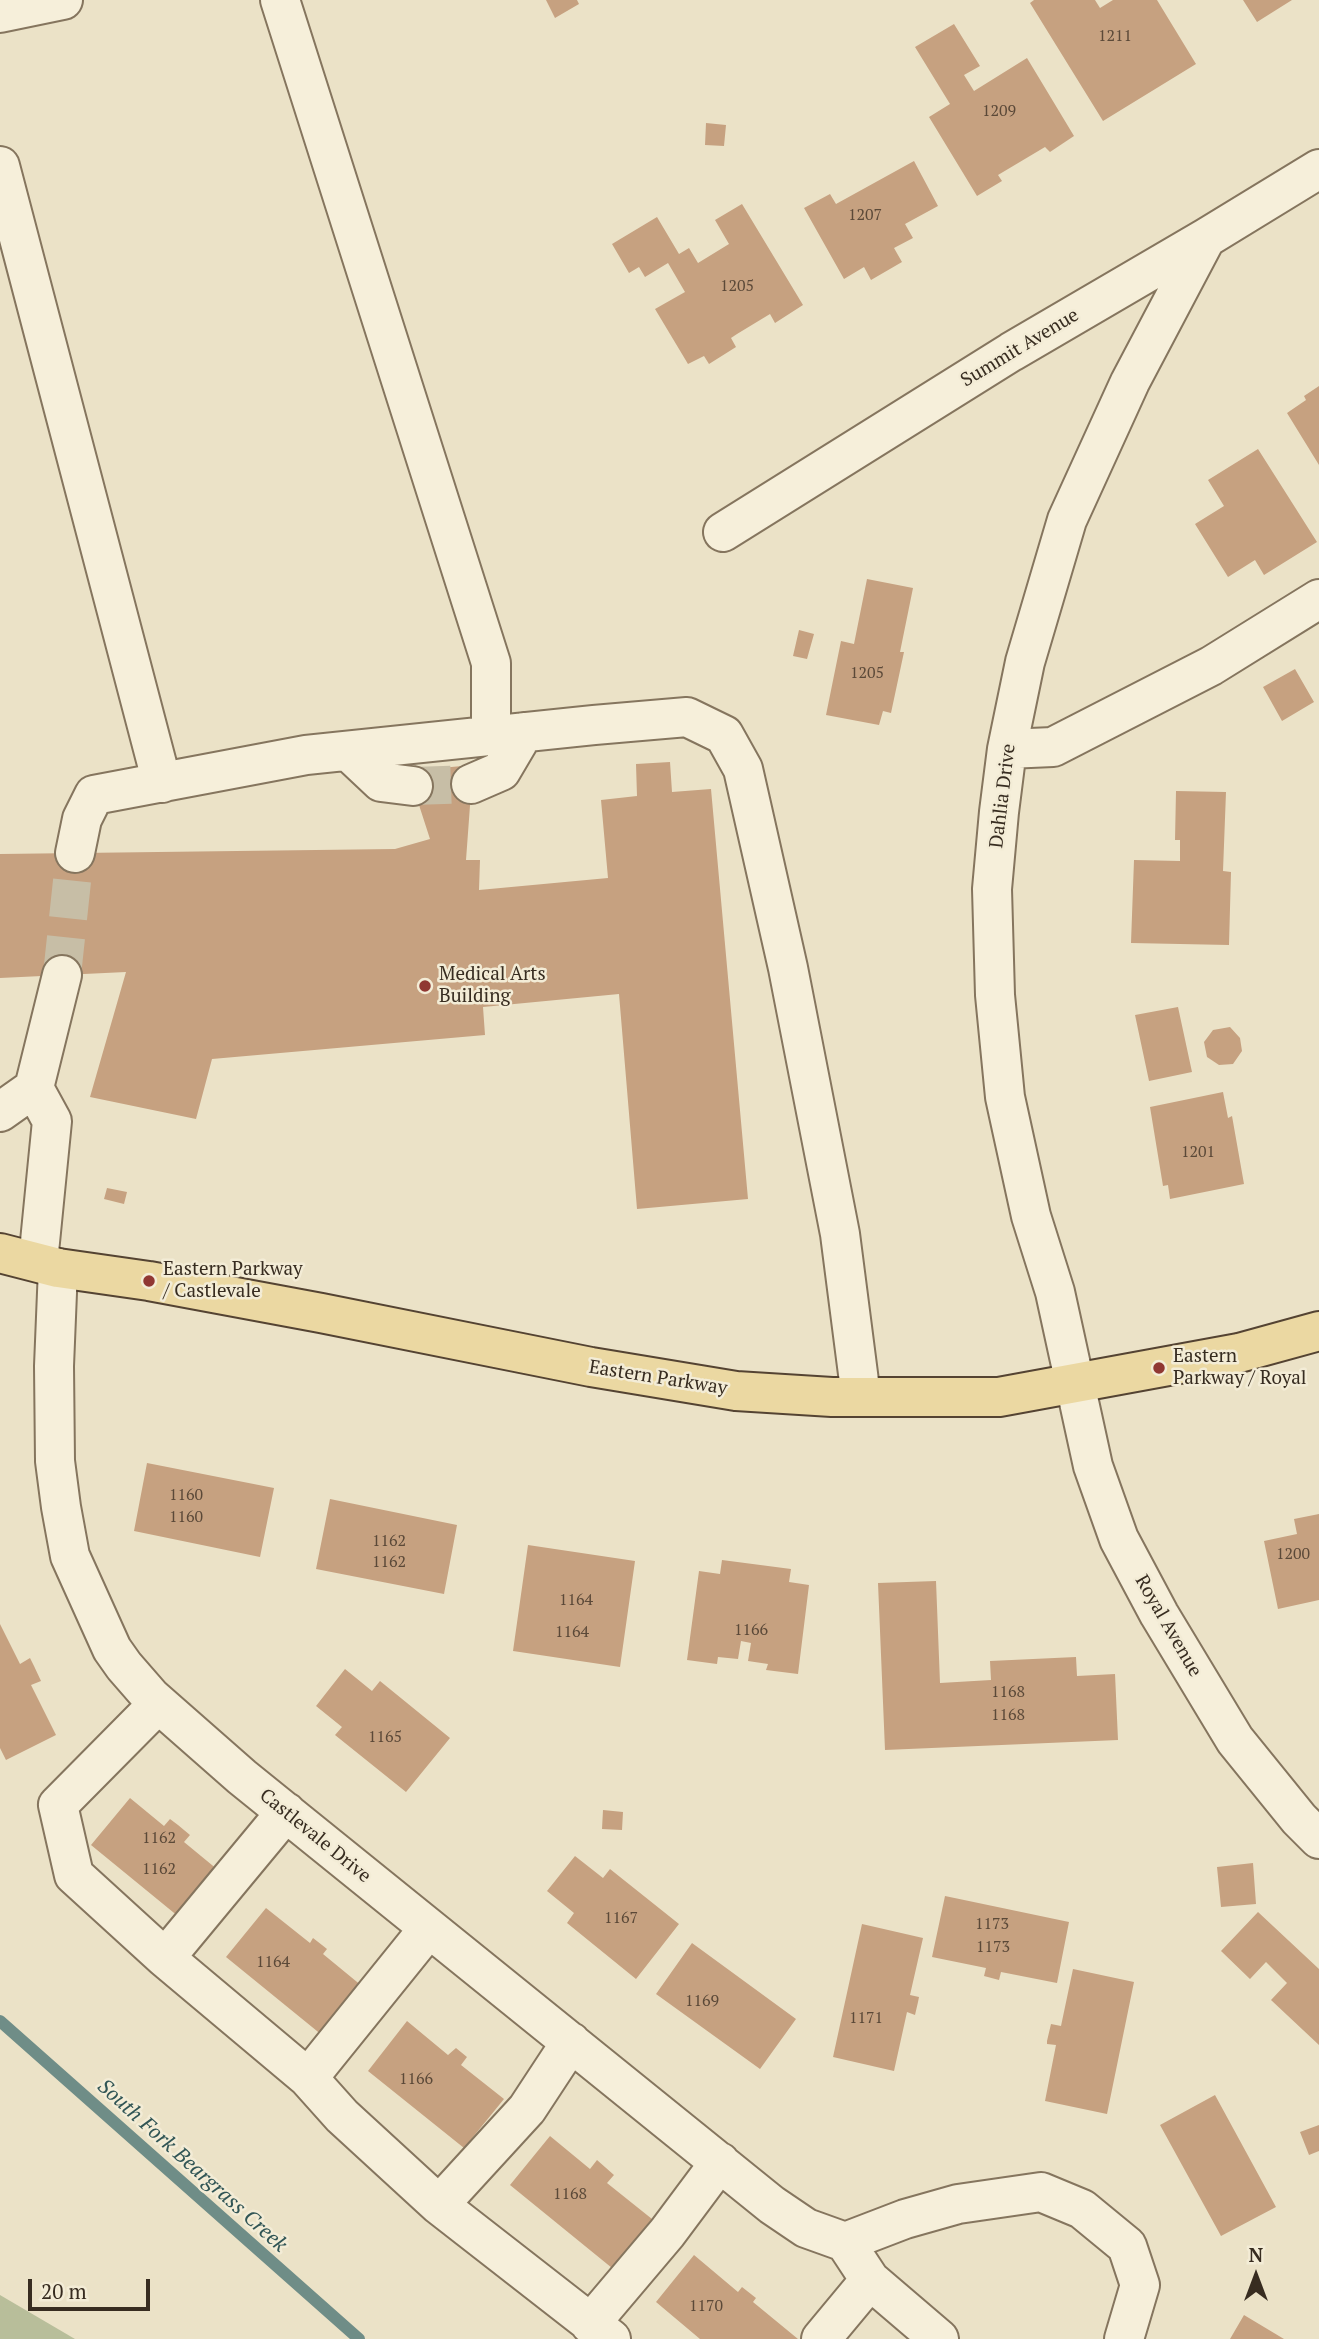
<!DOCTYPE html>
<style>
body{margin:0}
#map{position:relative;width:1319px;height:2339px;overflow:hidden;background:#ebe2c7;font-family:"PT Serif",serif}
canvas{display:block}
.north{position:absolute;left:1221px;top:2241px;width:70px;height:70px;-webkit-text-stroke:5px #f3ecd6;paint-order:stroke;rotate:0deg;font-size:19px;font-weight:700;line-height:28px;text-align:center;color:#372c20}
.north::after{content:'';display:block;margin:auto;width:24px;height:32px;background:#372c20;clip-path:polygon(50% 0,100% 100%,50% 72%,0 100%)}
.scale{position:absolute;left:28px;top:2279px;width:122px;height:32px;box-sizing:border-box;border:4px solid #372c20;border-top:0;padding-left:9px;font-size:21px;line-height:24px;white-space:nowrap;color:#372c20;-webkit-text-stroke:5px #f3ecd6;paint-order:stroke}
</style>
<div id="map">
<canvas width="1319" height="2339"></canvas>
<div class="north">N</div>
<div class="scale">20 m</div>
</div>
<script>
const context = document.querySelector('canvas').getContext('2d');
context.lineJoin = 'round';
function paint(path, color) {
  context.fillStyle = color;
  context.fill(path, 'evenodd');
}
function shape(rows) {
  const path = new Path2D();
  for (const r of rows) {
    path.moveTo(r[0], r[1]);
    for (let i = 2; i < r.length; i += 2) path.lineTo(r[i], r[i + 1]);
  }
  return path;
}
function strokePath(path, color, width, dash) {
  context.strokeStyle = color;
  context.lineWidth = width;
  context.lineCap = dash ? 'butt' : 'round';
  context.setLineDash(dash || []);
  context.stroke(path);
}
function label(font, color, halo, rows, align = 'center') {
  context.font = font + ' "PT Serif",serif';
  context.lineWidth = 5;
  context.setLineDash([]);
  context.textBaseline = 'middle';
  context.strokeStyle = halo;
  context.fillStyle = color;
  for (const [text, x, y, turn = 0] of rows) {
    context.save();
    context.translate(x, y);
    context.rotate((+turn || 0) * Math.PI / 180);
    context.textAlign = isNaN(turn) ? turn : align;
    if (halo) context.strokeText(text, 0, 0);
    context.fillText(text, 0, 0);
    context.restore();
  }
}
const cemetery = shape([
 [0,2295,75,2339,0,2339]
]);
const stream = shape([
 [0,2021,359,2339]
]);
const building = shape([
 [546,0,577,0,579,4,555,18],
 [1034,0,1095,0,1100,8,1113,0,1157,0,1196,64,1103,121,1030,3],
 [1243,0,1292,0,1257,22],
 [954,24,980,66,964,75,974,91,1027,58,1074,136,1050,152,1045,147,998,175,1002,181,977,196,929,117,950,104,915,47],
 [706,123,726,125,724,146,705,145],
 [914,161,938,206,905,224,913,238,894,248,902,262,871,280,864,267,844,279,804,208,830,194,836,204],
 [742,204,803,305,775,323,770,314,737,334,731,338,736,347,709,364,704,356,688,364,655,309,685,292,668,263,645,277,639,267,629,273,612,244,657,217,679,254,689,248,698,263,729,244,715,220],
 [1319,386,1319,465,1287,413,1306,400,1304,396],
 [1258,449,1317,542,1264,575,1255,560,1228,577,1195,524,1224,506,1208,480],
 [867,579,913,588,900,652,904,652,891,713,883,711,879,725,826,715,841,641,854,644],
 [799,630,814,634,807,659,793,656],
 [1295,669,1314,702,1282,721,1263,687],
 [670,762,672,792,711,789,748,1199,637,1209,619,994,483,1007,485,1035,212,1059,196,1119,90,1097,126,972,0,978,0,854,395,849,430,839,408,771,473,765,466,860,480,860,479,890,608,878,601,800,637,796,636,764],
 [1176,791,1226,792,1223,871,1231,872,1229,945,1131,943,1134,860,1180,861,1180,840,1175,840],
 [1178,1007,1192,1072,1149,1081,1135,1015],
 [1230,1027,1240,1038,1242,1051,1233,1064,1219,1065,1207,1057,1204,1042,1213,1030],
 [1223,1092,1228,1118,1232,1116,1244,1184,1170,1199,1168,1185,1163,1186,1150,1107],
 [107,1188,127,1192,124,1204,104,1199],
 [147,1463,274,1488,260,1557,134,1531],
 [330,1499,457,1525,444,1594,316,1569],
 [1319,1514,1319,1600,1278,1609,1264,1541,1297,1534,1294,1519],
 [528,1545,635,1561,620,1667,513,1651],
 [722,1560,791,1569,789,1582,809,1585,798,1674,766,1670,768,1664,748,1661,751,1643,741,1641,738,1659,718,1657,717,1664,687,1660,699,1571,720,1574],
 [936,1581,940,1683,991,1680,990,1661,1076,1657,1077,1676,1115,1674,1118,1740,885,1750,878,1583],
 [0,1624,20,1664,30,1658,34,1666,41,1681,31,1685,56,1735,6,1760,0,1748],
 [345,1669,372,1691,380,1681,450,1738,406,1792,335,1735,342,1727,316,1706],
 [130,1798,164,1826,170,1819,178,1825,190,1835,184,1842,218,1870,179,1917,91,1845],
 [603,1810,623,1812,622,1830,602,1829],
 [575,1856,603,1878,610,1869,679,1924,636,1979,567,1923,574,1913,547,1891],
 [1253,1863,1256,1904,1221,1907,1217,1867],
 [945,1896,1069,1922,1057,1983,1001,1972,999,1980,984,1976,986,1968,932,1957],
 [266,1908,310,1943,313,1938,322,1945,327,1949,323,1954,368,1991,328,2040,226,1957],
 [1258,1912,1319,1969,1319,2045,1271,2000,1287,1983,1266,1962,1250,1979,1221,1951],
 [862,1924,923,1938,910,1995,919,1997,918,2002,915,2015,907,2012,894,2071,833,2057],
 [692,1943,796,2019,760,2069,656,1994],
 [1073,1969,1134,1982,1107,2114,1045,2101,1056,2045,1047,2044,1047,2041,1051,2024,1061,2026],
 [407,2021,448,2055,456,2048,467,2057,461,2065,504,2099,464,2148,368,2071],
 [1215,2095,1276,2207,1221,2236,1160,2125],
 [1319,2125,1319,2151,1309,2155,1300,2132],
 [550,2136,590,2169,597,2160,614,2175,607,2183,652,2219,612,2268,510,2185],
 [694,2255,738,2292,742,2287,756,2298,753,2302,798,2339,700,2339,656,2302],
 [1244,2315,1284,2339,1230,2339]
]);
const minorTunnel = shape([
 [413,786,471,784],
 [62,975,75,853]
]);
const minor = shape([
 [280,0,491,663,491,736],
 [0,13,63,0],
 [0,166,162,783],
 [1206,238,1130,382,1067,520,1025,662,1007,749,999,812,992,889,995,995,1005,1097,1031,1216,1055,1292,1093,1466,1119,1539,1159,1614,1235,1740,1299,1819,1319,1839],
 [723,532,1011,352,1206,238,1319,169],
 [1007,749,1053,747,1211,666,1319,599],
 [348,751,381,782,413,786],
 [471,784,501,771,524,732],
 [75,853,82,819,94,795,306,755,594,725,687,717,724,735,743,769,788,968,840,1234,861,1397],
 [0,1112,34,1088],
 [38,1262,52,1121,34,1088,62,975],
 [58,1268,54,1366,55,1461,61,1507,70,1556,112,1649,124,1666,151,1697,242,1777,772,2205,806,2228,845,2242,870,2280,939,2339],
 [158,1704,58,1805,74,1875,165,1958,286,1812],
 [165,1958,308,2078,429,1928],
 [308,2078,342,2116,439,2205,611,2339],
 [439,2205,527,2109,571,2042],
 [845,2242,905,2219,958,2204,1041,2192,1082,2209,1127,2246,1140,2285,1124,2339],
 [590,2324,667,2233,720,2162],
 [821,2339,870,2280]
]);
const major = shape([
 [0,1253,58,1268,149,1281,321,1313,591,1367,736,1391,832,1397,999,1397,1239,1353,1319,1331]
]);
const markers = [
 [425,986,7,"#903732"],
 [149,1281,7,"#903732"],
 [1159,1368,7,"#903732"]
];
const numberNames = [
 ["1211",1115,36],
 ["1209",999,111],
 ["1207",865,215],
 ["1205",737,286],
 ["1205",867,673],
 ["1201",1198,1152],
 ["1160",186,1495],
 ["1160",186,1517],
 ["1162",389,1541],
 ["1200",1293,1554],
 ["1162",389,1562],
 ["1164",576,1600],
 ["1166",751,1630],
 ["1164",572,1632],
 ["1168",1008,1692],
 ["1168",1008,1715],
 ["1165",385,1737],
 ["1162",159,1838],
 ["1162",159,1869],
 ["1167",621,1918],
 ["1173",992,1924],
 ["1173",993,1947],
 ["1164",273,1962],
 ["1169",702,2001],
 ["1171",866,2018],
 ["1166",416,2079],
 ["1168",570,2194],
 ["1170",706,2306]
];
const streetNames = [
 ["Summit Avenue",1020,348,-31],
 ["Dahlia Drive",1003,796,-83],
 ["Eastern Parkway",658,1378,9],
 ["Royal Avenue",1168,1626,60],
 ["Castlevale Drive",315,1836,39]
];
const poiNames = [
 ["Medical Arts",439,975],
 ["Building",439,997],
 ["Eastern Parkway",163,1270],
 ["/ Castlevale",163,1292],
 ["Eastern",1173,1357],
 ["Parkway / Royal",1173,1379]
];
const waterNames = [
 ["South Fork Beargrass Creek",192,2166,42]
];
paint(cemetery, '#b8be9a');
strokePath(stream, '#6f8d87', 12);
paint(building, '#c6a180');
strokePath(minorTunnel, '#c7bea6', 38, [38, 19]);
strokePath(minor, '#85755e', 42);
strokePath(major, '#544332', 42);
strokePath(minor, '#f6efda', 38);
strokePath(major, '#ebd8a2', 38);
for (const [x, y, r, color] of markers) {
  const dot = new Path2D();
  dot.arc(x, y, r, 0, 2 * Math.PI);
  context.fillStyle = color;
  context.fill(dot);
  strokePath(dot, '#f3ecd6', 2.5);
}
label('16px', '#5b4938', null, numberNames);
label('19px', '#372c20', '#f3ecd6', streetNames);
label('19px', '#372c20', '#f3ecd6', poiNames, 'left');
label('italic 21px', '#315555', '#f3ecd6', waterNames);
</script>
